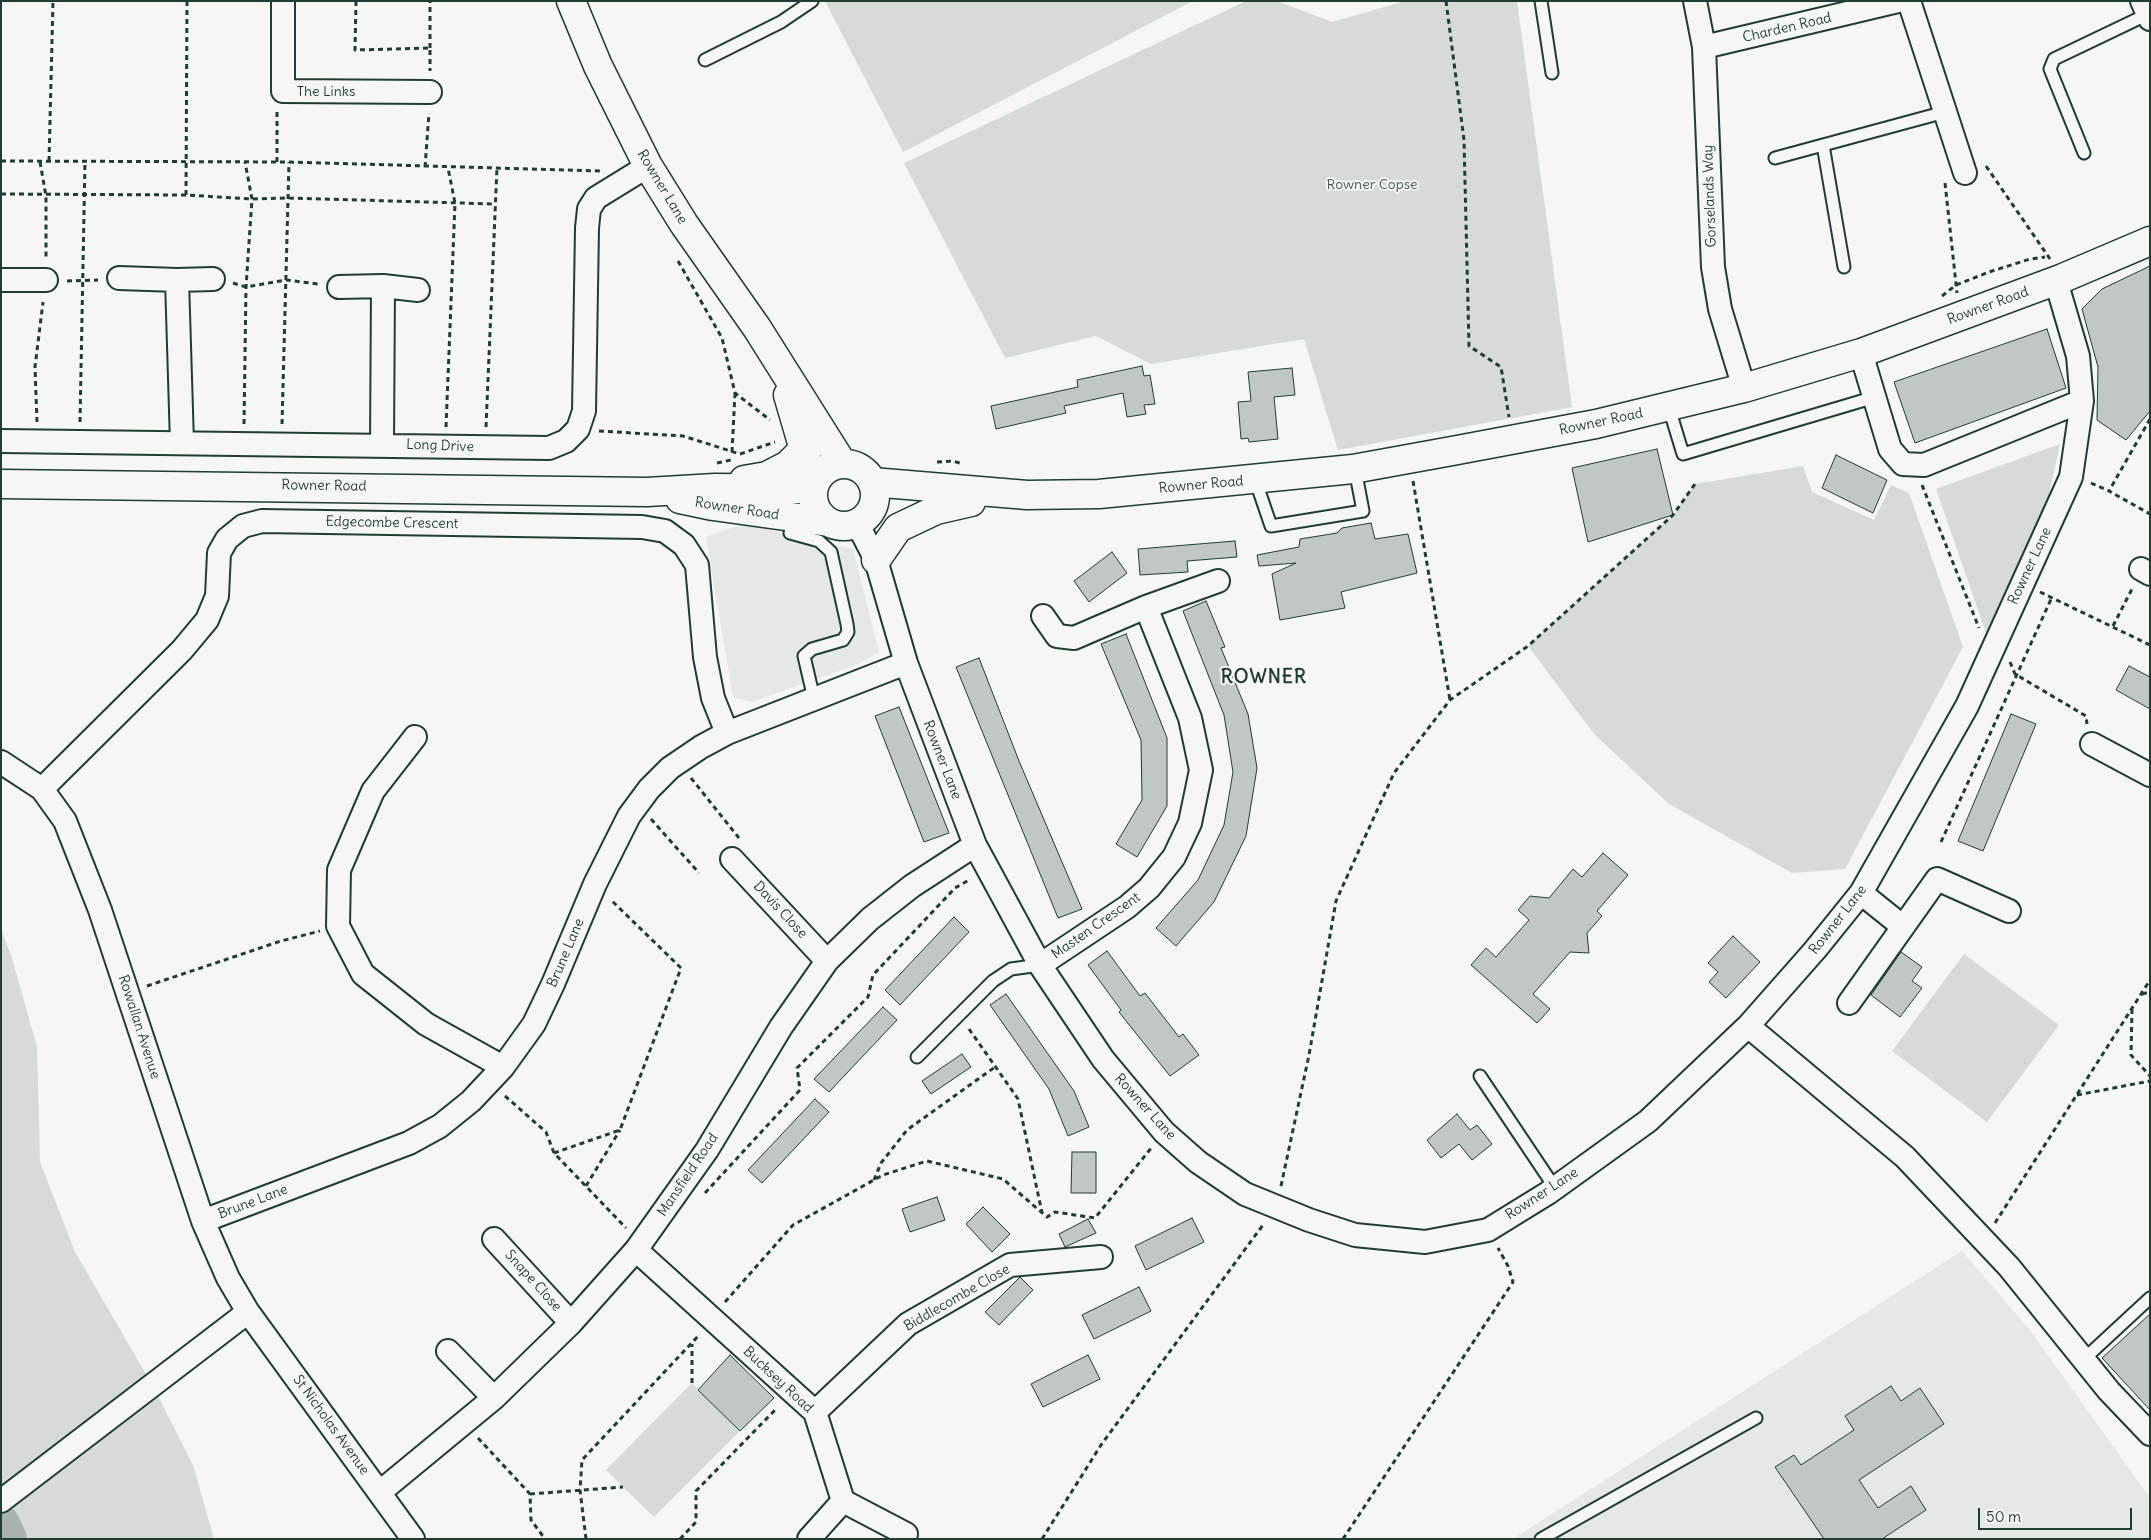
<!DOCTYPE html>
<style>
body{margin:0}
#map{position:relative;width:2151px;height:1540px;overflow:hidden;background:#f6f6f2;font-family:Delius,sans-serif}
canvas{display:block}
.frame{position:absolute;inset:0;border:2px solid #1f3d34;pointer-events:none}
.scale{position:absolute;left:1978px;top:1508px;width:154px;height:22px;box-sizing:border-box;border:2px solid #1f3d34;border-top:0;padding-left:6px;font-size:15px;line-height:18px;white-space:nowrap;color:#1f3d34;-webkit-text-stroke:4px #f6f6f2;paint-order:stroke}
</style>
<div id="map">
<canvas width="2151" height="1540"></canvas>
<div class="frame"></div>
<div class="scale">50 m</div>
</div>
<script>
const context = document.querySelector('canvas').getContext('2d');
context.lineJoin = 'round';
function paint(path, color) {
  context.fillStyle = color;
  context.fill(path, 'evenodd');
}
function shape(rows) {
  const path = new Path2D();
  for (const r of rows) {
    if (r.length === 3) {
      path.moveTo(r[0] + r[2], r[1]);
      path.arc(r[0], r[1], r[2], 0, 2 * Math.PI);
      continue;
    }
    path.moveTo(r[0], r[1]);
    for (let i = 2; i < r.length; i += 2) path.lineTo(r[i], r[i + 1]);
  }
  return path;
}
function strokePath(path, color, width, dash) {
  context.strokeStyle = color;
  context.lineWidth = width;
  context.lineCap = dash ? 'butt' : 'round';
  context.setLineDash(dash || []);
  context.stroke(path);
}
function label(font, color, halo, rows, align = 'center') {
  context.font = font + ' Delius,sans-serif';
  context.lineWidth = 4;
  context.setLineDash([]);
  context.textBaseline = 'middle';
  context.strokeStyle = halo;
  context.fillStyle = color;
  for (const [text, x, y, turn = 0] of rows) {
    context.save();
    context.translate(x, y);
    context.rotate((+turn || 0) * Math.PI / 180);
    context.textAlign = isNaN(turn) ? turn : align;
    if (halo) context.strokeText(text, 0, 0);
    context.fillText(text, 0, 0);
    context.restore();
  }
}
const built = shape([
 [743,524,853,549,879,652,856,665,752,702,733,697,706,537],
 [1962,1251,2029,1329,2150,1498,2150,1539,1513,1539]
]);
const green = shape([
 [825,1,1193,1,903,152],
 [1246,1,1277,1,1332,22,1405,1,1517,1,1572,407,1338,450,1304,339,1151,364,1096,336,1005,358,904,163],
 [2060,444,2047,504,1987,636,1936,489],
 [1803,466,1812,492,1874,520,1891,485,1909,493,1963,647,1845,869,1792,873,1669,804,1594,734,1528,646,1673,515,1695,484],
 [1,929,12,958,37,1047,40,1162,75,1252,154,1388,193,1465,214,1539,1,1539],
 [1964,954,2059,1025,1987,1122,1892,1051],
 [692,1383,740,1431,654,1517,606,1470]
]);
const river = shape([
 [1,1524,8,1539]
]);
const building = shape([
 [2150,266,2150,411,2126,440,2097,420,2098,367,2082,309,2102,289,2150,266],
 [2047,329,2066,388,1915,443,1894,382,2047,329],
 [1142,366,1144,376,1150,375,1155,404,1144,405,1146,414,1127,417,1123,393,1064,406,1066,413,996,429,991,406,1078,387,1077,380,1142,366],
 [1292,368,1295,395,1274,397,1278,439,1249,442,1248,438,1241,439,1238,402,1251,401,1248,372,1292,368],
 [1657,449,1673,515,1588,542,1572,468,1657,449],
 [1836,455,1887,480,1873,513,1822,488,1836,455],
 [1371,523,1375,539,1408,534,1417,573,1341,592,1345,608,1280,620,1272,574,1296,563,1259,566,1257,555,1299,547,1300,539,1337,533,1342,528,1371,523],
 [1235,541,1237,557,1187,561,1188,572,1140,575,1138,549,1235,541],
 [1112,552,1127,573,1089,602,1074,581,1112,552],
 [1206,601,1225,647,1221,648,1248,714,1257,768,1246,836,1214,902,1176,946,1156,928,1198,880,1224,825,1233,772,1224,715,1183,611,1206,601],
 [1126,634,1167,738,1167,806,1137,857,1116,844,1142,800,1141,740,1101,644,1126,634],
 [979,658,1019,761,1082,909,1058,918,956,667,979,658],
 [2129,666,2150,677,2150,709,2116,690,2129,666],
 [899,707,949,833,924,842,875,716,899,707],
 [2011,714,2036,724,1983,851,1958,841,2011,714],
 [1603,853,1628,875,1597,911,1602,916,1587,933,1589,953,1570,952,1533,994,1550,1009,1537,1023,1471,965,1486,948,1496,957,1529,920,1518,910,1530,896,1549,898,1573,869,1582,877,1603,853],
 [954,917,969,932,900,1005,885,990,954,917],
 [1733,936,1760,962,1726,998,1709,982,1718,972,1708,963,1733,936],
 [1107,951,1140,996,1145,993,1179,1037,1183,1034,1199,1055,1170,1076,1119,1012,1121,1010,1088,965,1107,951],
 [1901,952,1922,967,1912,981,1922,988,1900,1017,1871,995,1901,952],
 [1006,994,1074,1091,1089,1127,1068,1136,1049,1089,990,1005,1006,994],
 [883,1007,897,1020,829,1092,814,1079,883,1007],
 [962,1054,971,1067,931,1094,922,1081,962,1054],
 [815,1099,829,1112,762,1183,748,1170,815,1099],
 [1457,1114,1470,1130,1477,1125,1492,1144,1472,1160,1459,1144,1441,1158,1427,1140,1457,1114],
 [1072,1152,1096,1152,1096,1193,1071,1193,1072,1152],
 [937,1197,945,1220,910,1232,902,1209,937,1197],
 [983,1207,1010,1234,992,1252,966,1224,983,1207],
 [1192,1218,1204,1242,1146,1270,1135,1246,1192,1218],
 [1088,1219,1096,1233,1065,1247,1059,1234,1088,1219],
 [1020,1277,1033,1290,999,1325,985,1312,1020,1277],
 [1139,1287,1151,1311,1094,1339,1082,1315,1139,1287],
 [2150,1314,2150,1410,2102,1358,2150,1314],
 [730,1355,774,1398,740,1431,698,1390,730,1355],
 [1088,1355,1100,1379,1043,1407,1031,1384,1088,1355],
 [1891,1386,1901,1401,1920,1388,1944,1424,1859,1480,1878,1508,1911,1486,1926,1510,1882,1539,1824,1539,1775,1467,1794,1455,1801,1465,1854,1430,1845,1416,1891,1386]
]);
const path = shape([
 [356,1,355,50,430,48,430,71],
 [1446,1,1464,140,1469,346,1501,367,1509,417],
 [430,48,430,1],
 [1,161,289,162,600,171],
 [49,161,53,1],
 [40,162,46,196,46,260],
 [277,162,277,111],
 [1986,166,2050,259],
 [425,167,429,113],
 [1945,183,1957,293],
 [1,194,186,195,252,199,288,198,495,204],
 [186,195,187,1],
 [678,261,722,338,735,393,770,420],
 [67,281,98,280],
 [233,283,246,287,286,280,318,284],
 [1942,296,1956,285,1989,272,2030,259,2045,257],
 [2150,419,2109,491,2150,514],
 [37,422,35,367,43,302],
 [80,422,85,161],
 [244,424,246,287,252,199,245,162],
 [282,424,289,162],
 [446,427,455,203,448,168],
 [486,427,497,167],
 [599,431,683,436,740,454,775,442],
 [732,452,735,393],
 [937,462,953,461,963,464],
 [717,463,731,460],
 [1413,481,1450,700],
 [2091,483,2109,491],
 [1922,485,1979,628],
 [2040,592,2150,645],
 [2113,626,2133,587],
 [2010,662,2015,674,2086,716,2087,724],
 [691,778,739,838],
 [651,819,699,873],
 [1941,842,2052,597],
 [147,986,281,941,320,931],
 [2142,994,2150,992],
 [2132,1009,2131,1055,2150,1076],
 [969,1029,1018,1099,1042,1213],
 [2077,1095,2150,1081],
 [505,1096,546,1132,554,1153,626,1228],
 [554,1153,620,1130,681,968,610,899],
 [874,1180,881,1163,907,1130,995,1067],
 [586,1186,620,1130],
 [1281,1186,1309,1055,1336,901,1394,773,1450,700,1528,646,1673,515,1695,484],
 [705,1193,800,1090,797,1068,868,997,873,975,955,888,969,880],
 [1995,1223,2150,980],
 [725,1302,793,1225,883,1175,927,1161,1003,1179,1047,1217,1055,1212,1095,1218,1152,1147],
 [692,1383,692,1344],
 [478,1438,530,1494,531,1520,545,1539],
 [530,1494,623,1487],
 [586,1539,580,1490,582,1460,700,1334],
 [680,1539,696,1522,696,1491,776,1409],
 [1042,1539,1101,1445,1263,1225],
 [1343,1539,1513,1282,1508,1266,1498,1248]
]);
const lane = shape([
 [1541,1,1552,73],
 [705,60,781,22,812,1],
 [1823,145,1844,267],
 [2084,153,2050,69,2054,59,2148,14],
 [1775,158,1945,112],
 [1669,408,1683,454,1875,397],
 [1255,479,1271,526,1363,511,1355,469],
 [790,533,819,541,831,552,847,624,848,632,843,640,812,649,804,656,814,699],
 [917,1057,993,981,1011,969,1040,965],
 [1480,1076,1555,1188],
 [2083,1360,2150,1298],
 [1541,1539,1756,1418]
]);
const street = shape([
 [283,1,283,91,430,92],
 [1695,1,1704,47,1713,267,1720,309,1744,388],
 [1909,1,1965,173],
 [2142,1,2150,19],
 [1704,47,1898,1],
 [119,278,177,280,213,279],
 [1,280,46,280],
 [177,280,182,443],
 [339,287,383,286,418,290],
 [1861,353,1890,449,1903,464,1924,465,2082,401],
 [1,441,549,448,566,441,578,429,584,411,587,228,589,209,596,198,648,166],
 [382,444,383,286],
 [857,523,876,560,906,663,975,845,1040,965,1103,1059,1164,1132,1198,1162,1245,1194,1309,1220,1355,1235,1425,1242,1488,1230,1548,1193,1648,1121,1748,1026,1815,950,1861,893,1967,706,2071,477,2082,401,2078,356,2056,281],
 [2141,569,2150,574],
 [1043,616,1057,636,1074,638,1146,607,1218,581],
 [415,737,373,791,339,870,338,926,363,974,426,1024,503,1067],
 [2092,744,2150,775],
 [1,762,42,789,65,821,100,910,203,1221,228,1278,248,1312,413,1539],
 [42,789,182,650,207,620,217,596,219,553,227,539,243,526,262,521,642,527,665,531,684,545,697,565,705,657,713,698,727,733],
 [732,859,827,961],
 [1861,893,1902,926],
 [1040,965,1127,907,1149,888,1174,857,1190,823,1201,770,1190,718,1146,607],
 [1849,1003,1937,879,2009,911],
 [1748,1026,1905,1157,2009,1267,2109,1391,2150,1434],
 [203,1221,409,1143,440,1126,471,1101,503,1067,534,1024,553,984,595,884,629,816,649,789,670,768,701,747,727,733,906,663],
 [494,1239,571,1323],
 [636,1250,815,1412,843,1501,809,1539],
 [448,1351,494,1398],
 [815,1412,908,1324,1010,1265,1101,1257],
 [380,1492,494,1398,571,1323,636,1250,707,1150,781,1027,827,961,870,919,912,886,975,845],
 [1,1501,248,1312],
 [843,1501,906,1534]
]);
const secondary = shape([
 [571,1,598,66,648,166,684,224,757,328,842,463],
 [788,395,814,484],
 [844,495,31],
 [744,480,767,476,788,465,803,450],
 [872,482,1027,495,1099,494,1353,469,1452,451,1596,424,1744,388,1861,353,2063,278,2150,241],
 [1,484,647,492,715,488,813,489],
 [680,499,713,506,828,522],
 [876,560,898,528,936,510,971,502]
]);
const streetNames = [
 ["Charden Road",1787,28,-13],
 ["The Links",326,92],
 ["Rowner Lane",662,187,59],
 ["Gorselands Way",1710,196,-92],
 ["Rowner Road",1988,306,-20],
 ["Rowner Road",1601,422,-12],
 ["Long Drive",440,446,2],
 ["Rowner Road",1201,485,-5],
 ["Rowner Road",324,486,1],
 ["Rowner Road",737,509,9],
 ["Edgecombe Crescent",392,523,1],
 ["Rowner Lane",2030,566,-65],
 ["Rowner Lane",942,760,69],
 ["Davis Close",780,910,47],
 ["Rowner Lane",1838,920,-52],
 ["Masten Crescent",1096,926,-35],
 ["Brune Lane",566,953,-67],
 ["Rowallan Avenue",139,1027,72],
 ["Rowner Lane",1145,1107,48],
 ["Mansfield Road",688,1175,-56],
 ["Rowner Lane",1542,1194,-33],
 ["Brune Lane",253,1202,-21],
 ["Snape Close",533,1281,48],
 ["Biddlecombe Close",957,1298,-30],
 ["Bucksey Road",778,1380,43],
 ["St Nicholas Avenue",331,1425,54]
];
const parkNames = [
 ["Rowner Copse",1372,185]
];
const districtNames = [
 ["ROWNER",1264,678]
];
paint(built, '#e6e8e4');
paint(green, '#d6dbd6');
strokePath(river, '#aab3ae', 38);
paint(building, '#c1c8c3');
strokePath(building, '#1f3d34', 1);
strokePath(lane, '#1f3d34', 15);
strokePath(street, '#1f3d34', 26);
strokePath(secondary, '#1f3d34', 31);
strokePath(path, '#1f3d34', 3, [5, 4]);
strokePath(lane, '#f6f6f2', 11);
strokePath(street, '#f6f6f2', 22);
strokePath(secondary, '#f6f6f2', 28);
label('14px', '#1f3d34', '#f6f6f2', streetNames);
label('14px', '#445d54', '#f6f6f2', parkNames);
context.letterSpacing = '1px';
label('bold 19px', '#1f3d34', '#f6f6f2', districtNames);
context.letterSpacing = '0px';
</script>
